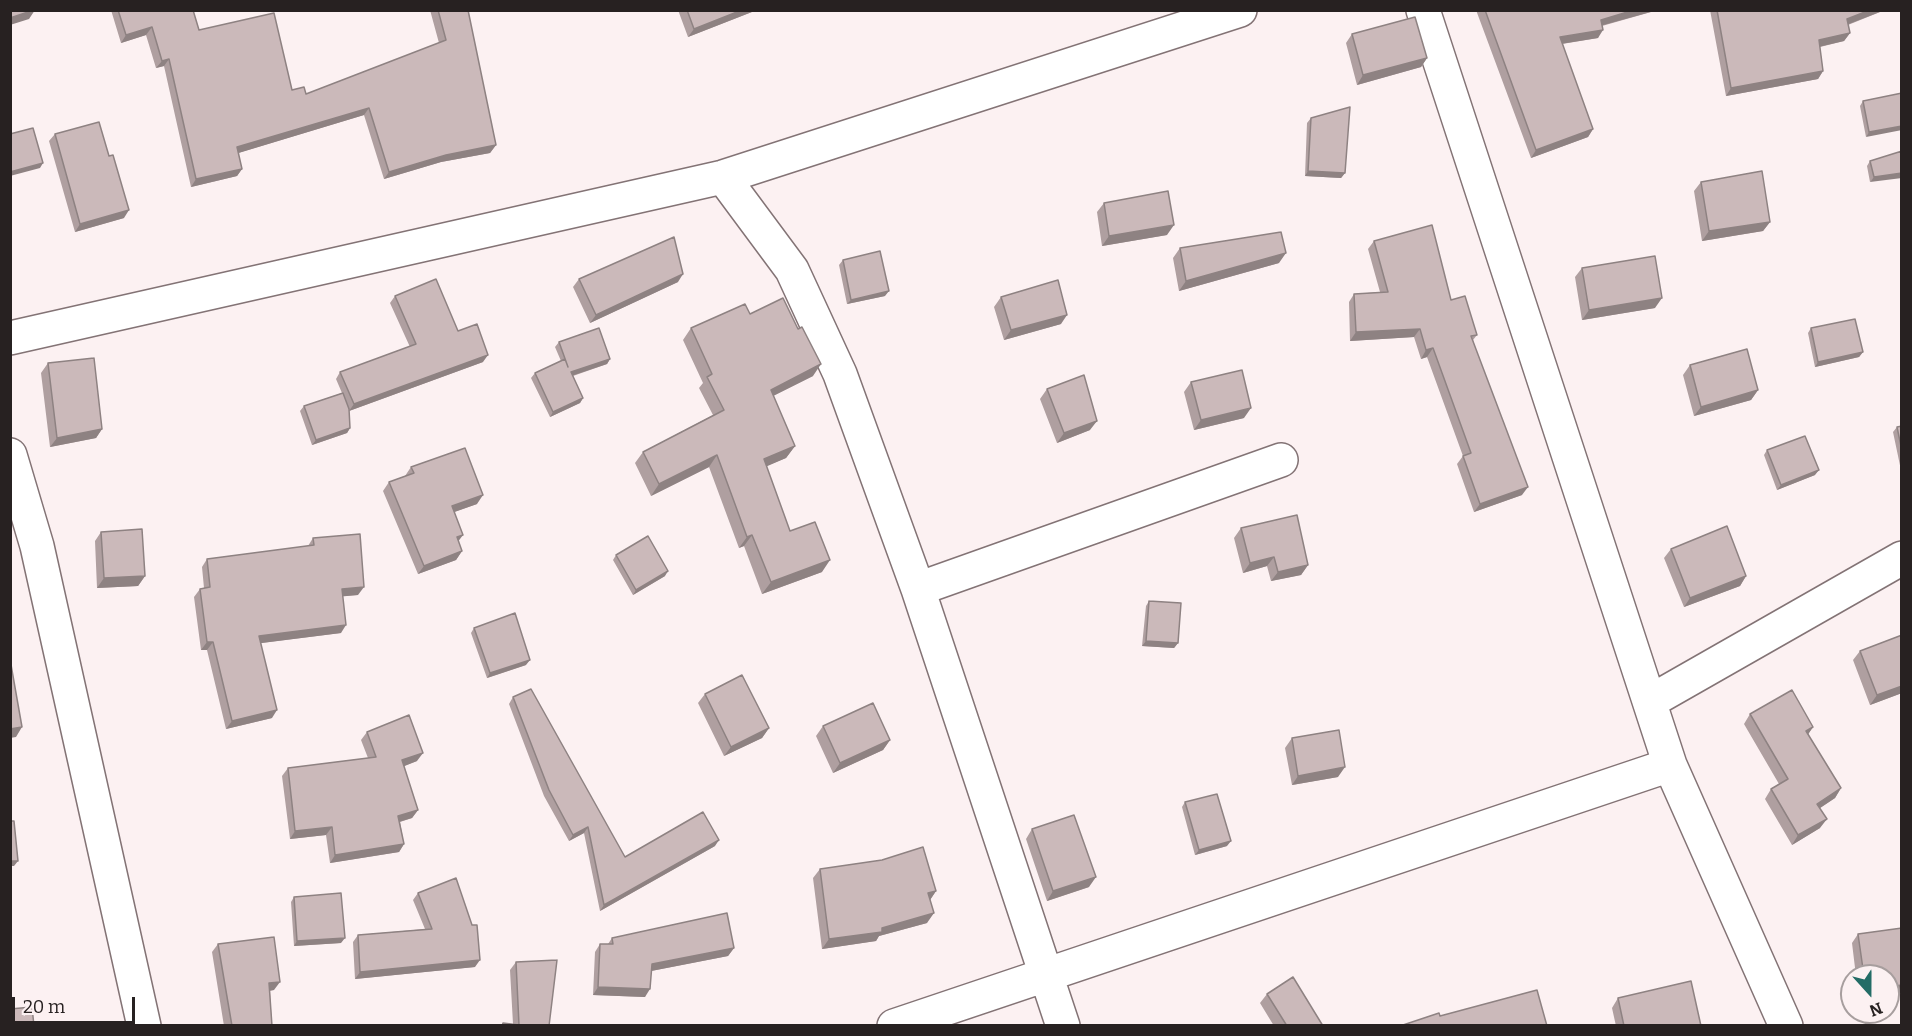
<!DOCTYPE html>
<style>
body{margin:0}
#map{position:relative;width:1912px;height:1036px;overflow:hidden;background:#fcf1f2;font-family:Bitter,serif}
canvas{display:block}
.frame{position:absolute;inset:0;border:12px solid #272121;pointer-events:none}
.north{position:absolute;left:1840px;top:964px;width:60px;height:60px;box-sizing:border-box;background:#fcf1f2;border:2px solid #a79e9e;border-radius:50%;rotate:159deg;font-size:16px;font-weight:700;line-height:24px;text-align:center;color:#272121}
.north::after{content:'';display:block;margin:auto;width:21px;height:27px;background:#236c66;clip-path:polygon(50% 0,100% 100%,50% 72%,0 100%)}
.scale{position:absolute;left:12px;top:997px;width:123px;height:27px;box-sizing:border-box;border:3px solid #272121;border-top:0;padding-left:8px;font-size:18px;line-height:21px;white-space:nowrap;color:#272121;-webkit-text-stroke:4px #fcf1f2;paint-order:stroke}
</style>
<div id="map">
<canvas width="1912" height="1036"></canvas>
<div class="frame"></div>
<div class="north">N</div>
<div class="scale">20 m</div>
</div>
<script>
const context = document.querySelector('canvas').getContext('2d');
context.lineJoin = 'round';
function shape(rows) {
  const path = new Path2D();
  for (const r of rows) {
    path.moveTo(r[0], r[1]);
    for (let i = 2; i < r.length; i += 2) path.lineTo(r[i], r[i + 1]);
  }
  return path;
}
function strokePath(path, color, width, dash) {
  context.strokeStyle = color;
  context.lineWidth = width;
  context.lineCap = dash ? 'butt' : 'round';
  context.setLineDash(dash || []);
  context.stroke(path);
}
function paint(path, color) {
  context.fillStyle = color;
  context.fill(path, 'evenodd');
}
const minor = shape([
 [1423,10,1670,765,1786,1026],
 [723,177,792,270,840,374,918,589],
 [10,338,723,177,1240,10],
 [10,455,37,546,144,1026],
 [1651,701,1902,558],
 [894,1026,1670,765],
 [1063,1026,918,589,1281,460]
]);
const wall = shape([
 [111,10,193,10,199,30,292,90,306,94,439,43,430,10,468,10,496,145,490,153,441,162,384,179,364,115,238,153,242,169,237,176,191,187,164,66,156,68,146,35,121,43],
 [678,10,757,10,688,37],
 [1476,10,1658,10,1602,26,1598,38,1562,44,1593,129,1588,137,1531,158],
 [1710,10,1885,10,1848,25,1850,33,1844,41,1820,47,1823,71,1818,79,1726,96],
 [1352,34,1427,58,1421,67,1357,85,1346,43],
 [1902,93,1866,137,1860,106,1863,101],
 [1311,118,1345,173,1341,178,1305,176,1307,123],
 [55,134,124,218,75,232,49,141],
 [1902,151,1870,182,1867,166,1870,161],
 [1701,182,1770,222,1763,231,1702,241,1694,191],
 [1104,203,1167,235,1102,246,1097,212],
 [1374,241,1451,300,1477,335,1473,340,1522,495,1474,512,1457,464,1463,456,1427,357,1421,359,1414,337,1350,341,1349,302,1354,294,1380,292,1368,249],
 [1180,248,1279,263,1179,291,1173,258],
 [843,260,885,296,847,304,839,265],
 [1582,268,1655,308,1582,320,1575,277],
 [579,279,678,282,590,323,573,287],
 [395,296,458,331,483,362,349,411,350,428,347,433,312,445,300,411,304,406,342,393,336,379,340,372,410,347,390,303],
 [1001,297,1061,324,1004,340,994,307],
 [750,314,813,376,773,396,795,446,786,458,766,466,790,531,822,572,762,594,744,546,739,548,709,467,651,496,635,463,643,452,713,415,699,388,703,383,683,340,691,328],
 [1811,328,1863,352,1859,357,1815,367,1808,333],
 [559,342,610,359,607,364,573,376,583,398,580,403,550,417,531,378,535,373,561,361,555,347],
 [48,363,102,429,96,438,50,447,41,373],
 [1690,365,1758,390,1751,400,1694,416,1683,375],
 [1191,382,1244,418,1194,430,1184,392],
 [1047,389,1090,430,1057,443,1040,399],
 [1902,426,1902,475,1893,432,1897,427],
 [1767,450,1815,475,1777,490,1764,455],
 [411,467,477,504,454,512,458,542,462,551,456,560,418,574,383,491,389,482,405,476],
 [1241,528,1308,565,1301,575,1271,581,1267,566,1243,573,1234,538],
 [101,532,145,576,138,586,97,588,95,541],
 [313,538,358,595,343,596,341,633,261,643,272,718,226,729,207,650,201,650,194,597,200,589,204,588,202,567,207,559,308,546],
 [1671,549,1746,576,1740,586,1684,607,1664,558],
 [616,555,665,576,633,595,613,560],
 [1149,601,1178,643,1174,648,1142,646,1146,606],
 [474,628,526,665,487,678,471,633],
 [1902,635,1902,693,1870,705,1853,660,1860,651],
 [705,694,769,728,762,738,724,756,698,703],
 [513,697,625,857,715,846,600,911,584,833,569,841,544,796,509,704],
 [1750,714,1813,727,1808,734,1841,788,1835,798,1820,808,1820,828,1792,845,1765,799,1771,789,1779,784,1744,724],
 [823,726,890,740,883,750,833,773,816,736],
 [367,732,417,761,404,766,418,810,412,818,400,822,404,844,399,852,330,863,326,835,290,839,282,776,288,768,368,758,361,740],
 [1292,738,1338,777,1292,785,1285,748],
 [1185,802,1227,846,1195,855,1182,807],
 [1032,829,1089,887,1047,901,1026,839],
 [820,869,936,891,930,900,927,923,879,936,876,941,822,949,813,878],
 [418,893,472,925,475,967,355,979,353,942,358,935,425,929,413,900],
 [294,897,341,943,294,946,291,902],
 [1902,928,1902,994,1888,995,1888,976,1856,976,1852,943,1858,934],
 [612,938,734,948,728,956,651,971,645,997,593,995,595,952,600,944,608,944],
 [218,944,274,990,270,991,272,1026,224,1026,212,952],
 [516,962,549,1026,501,1026,503,1023,513,1024,510,970],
 [1267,994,1323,1026,1274,1026,1260,1003],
 [1618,998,1701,1026,1616,1026,1612,1008]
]);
const shadedWall = shape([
 [34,10,35,10,29,19,10,25,10,18],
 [742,10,757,10,688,37,694,29],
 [1634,10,1658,10,1596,27,1601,20],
 [1870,10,1885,10,1841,27,1847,19],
 [152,27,146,35,121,43,126,35],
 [1603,30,1598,38,1554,45,1560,37],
 [1850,33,1844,41,1814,48,1819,40],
 [1427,58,1421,67,1357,85,1363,75],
 [169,59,164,66,156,68,162,61],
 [1823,71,1818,79,1726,96,1731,88],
 [369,108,364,115,232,155,237,147],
 [1902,126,1902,130,1866,137,1869,132],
 [1593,129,1588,137,1531,158,1536,150],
 [496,145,490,153,441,162,384,179,389,172,446,155],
 [43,163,40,168,10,176,10,172],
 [242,169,237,176,191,187,196,179],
 [1308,171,1345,173,1341,178,1305,176],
 [1902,173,1902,178,1870,182,1874,177],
 [129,210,124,218,75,232,80,224],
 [1770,222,1763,231,1702,241,1709,231],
 [1174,225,1167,235,1102,246,1109,236],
 [1286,253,1279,263,1179,291,1186,281],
 [683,274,678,282,590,323,596,315],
 [889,291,885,296,847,304,851,300],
 [1662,298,1655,308,1582,320,1589,310],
 [1067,315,1061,324,1004,340,1011,330],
 [1420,329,1414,337,1350,341,1356,332],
 [1433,348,1427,357,1421,359,1426,350],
 [1863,352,1859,357,1815,367,1818,362],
 [488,355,483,362,349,411,354,404],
 [610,359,607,364,568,377,571,372],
 [821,364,813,376,763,401,771,390],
 [1758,390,1751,400,1694,416,1701,407],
 [583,398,580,403,550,417,553,412],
 [1251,408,1244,418,1194,430,1201,420],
 [1097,421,1090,430,1057,443,1064,433],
 [350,428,347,433,312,445,316,440],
 [102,429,96,438,50,447,57,438],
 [795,446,786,458,756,471,764,459],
 [717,455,709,467,651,496,659,484],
 [1819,470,1815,475,1777,490,1781,485],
 [1528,487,1522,495,1474,512,1480,504],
 [483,495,477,504,446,515,452,506],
 [463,535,457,543,457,537],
 [752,535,744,546,739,548,747,537],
 [462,551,456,560,418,574,424,566],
 [1274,557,1267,566,1243,573,1250,563],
 [830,560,822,572,762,594,771,582],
 [1308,565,1301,575,1271,581,1278,572],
 [668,571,665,576,633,595,636,590],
 [145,576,138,586,97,588,104,578],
 [1746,576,1740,586,1684,607,1690,598],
 [364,587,358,595,336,597,342,589],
 [346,625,341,633,254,644,259,636],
 [1146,641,1178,643,1174,648,1142,646],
 [207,642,213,642,207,650,201,650],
 [530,660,526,665,487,678,490,673],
 [1902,686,1902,693,1870,705,1877,695],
 [277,710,272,718,226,729,232,721],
 [22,727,16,737,10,738,10,729],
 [1813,727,1807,736,1806,731],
 [769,728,762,738,724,756,731,747],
 [890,740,883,750,833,773,840,763],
 [423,753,417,761,397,769,402,760],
 [1345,767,1338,777,1292,785,1298,776],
 [1841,788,1835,798,1811,814,1817,804],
 [418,810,412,818,392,824,398,816],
 [1827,819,1820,828,1792,845,1798,835],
 [332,827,326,835,290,839,295,831],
 [588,827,584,833,569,841,573,835],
 [719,840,715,846,600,911,604,905],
 [1231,841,1227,846,1195,855,1199,850],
 [404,844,399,852,330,863,335,855],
 [10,861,18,861,14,866,10,866],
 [1096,877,1089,887,1047,901,1053,891],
 [936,891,930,900,928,893],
 [934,913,927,923,879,936,876,941,822,949,829,939,882,928],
 [345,938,341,943,294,946,297,941],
 [734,948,728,956,646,972,652,964],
 [480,960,475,967,355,979,360,972],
 [280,982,274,990,263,991,269,983],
 [1902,985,1902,994,1888,995,1888,987],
 [598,987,650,989,645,997,593,995]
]);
const building = shape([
 [10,10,34,10,10,18,10,10],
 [118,10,193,10,199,30,274,13,292,90,304,87,306,94,446,40,438,10,468,10,496,145,446,155,389,172,369,108,237,147,242,169,196,179,169,59,162,61,152,27,126,35,118,10],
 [687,10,742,10,694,29,687,10],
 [1485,10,1634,10,1601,20,1603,30,1560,37,1593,129,1536,150,1485,10],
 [1717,10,1870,10,1847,19,1850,33,1819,40,1823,71,1731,88,1717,10],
 [1415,17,1427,58,1363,75,1352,34,1415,17],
 [1902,93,1902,126,1869,132,1863,101,1902,93],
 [1350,107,1345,173,1308,171,1311,118,1350,107],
 [99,122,109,156,113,155,129,210,80,224,55,134,99,122],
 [33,128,43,163,10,172,10,134,33,128],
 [1902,151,1902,173,1874,177,1870,161,1902,151],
 [1762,171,1770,222,1709,231,1701,182,1762,171],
 [1168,191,1174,225,1109,236,1104,203,1168,191],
 [1432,225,1451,300,1465,296,1477,335,1471,336,1528,487,1480,504,1463,456,1471,453,1433,348,1426,350,1420,329,1356,332,1354,294,1388,292,1374,241,1432,225],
 [1281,232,1286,253,1186,281,1180,248,1281,232],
 [674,237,683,274,596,315,579,279,674,237],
 [880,251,889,291,851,300,843,260,880,251],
 [1655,256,1662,298,1589,310,1582,268,1655,256],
 [436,279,458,331,477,324,488,355,354,404,340,372,416,344,395,296,436,279],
 [1058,280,1067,315,1011,330,1001,297,1058,280],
 [783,298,798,329,802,327,821,364,771,390,795,446,764,459,790,531,815,522,830,560,771,582,752,535,747,537,717,455,659,484,643,452,724,410,707,377,712,374,691,328,745,304,750,314,783,298],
 [1855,319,1863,352,1818,362,1811,328,1855,319],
 [599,328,610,359,571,372,583,398,553,412,535,373,565,359,568,367,559,342,599,328],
 [1747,349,1758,390,1701,407,1690,365,1747,349],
 [94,358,102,429,57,438,48,363,94,358],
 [1242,370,1251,408,1201,420,1191,382,1242,370],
 [1084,375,1097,421,1064,433,1047,389,1084,375],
 [343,393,349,409,350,428,316,440,304,406,343,393],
 [1902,426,1902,451,1897,427,1902,426],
 [1805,436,1819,470,1781,485,1767,450,1805,436],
 [465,448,483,495,452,506,463,535,457,537,462,551,424,566,389,482,414,473,411,467,465,448],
 [1297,515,1308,565,1278,572,1274,557,1250,563,1241,528,1297,515],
 [1727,526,1746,576,1690,598,1671,549,1727,526],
 [142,529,145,576,104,578,101,532,142,529],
 [360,534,364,587,342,589,346,625,259,636,277,710,232,721,213,642,207,642,200,589,210,587,207,559,314,545,313,538,360,534],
 [648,536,668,571,636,590,616,555,648,536],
 [1149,601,1181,603,1178,643,1146,641,1149,601],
 [515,613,530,660,490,673,474,628,515,613],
 [1902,635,1902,686,1877,695,1860,651,1902,635],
 [10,659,22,727,10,729,10,659],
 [742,675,769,728,731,747,705,694,742,675],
 [531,689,625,857,703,812,719,840,604,905,588,827,573,835,549,790,513,697,531,689],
 [1792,690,1813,727,1806,731,1841,788,1817,804,1827,819,1798,835,1771,789,1788,779,1750,714,1792,690],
 [873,703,890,740,840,763,823,726,873,703],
 [409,715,423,753,402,760,418,810,398,816,404,844,335,855,332,827,295,831,288,768,376,757,367,732,409,715],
 [1339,730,1345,767,1298,776,1292,738,1339,730],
 [1217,794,1231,841,1199,850,1185,802,1217,794],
 [1074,815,1096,877,1053,891,1032,829,1074,815],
 [10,821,14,821,18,861,10,861,10,821],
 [923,847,936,891,928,893,934,913,882,928,882,932,829,939,820,869,882,860,923,847],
 [456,878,472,925,477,925,480,960,360,972,358,935,432,929,418,893,456,878],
 [341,893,345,938,297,941,294,897,341,893],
 [727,913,734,948,652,964,650,989,598,987,600,944,613,944,612,938,727,913],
 [1902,928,1902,985,1888,987,1888,976,1864,976,1858,934,1902,928],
 [274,937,280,982,269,983,272,1026,232,1026,218,944,274,937],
 [557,960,549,1026,502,1026,503,1023,519,1025,516,962,557,960],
 [1293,977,1323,1026,1287,1026,1267,994,1293,977],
 [1691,981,1701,1026,1624,1026,1618,998,1691,981],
 [1537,990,1547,1026,1403,1025,1439,1013,1440,1016,1537,990],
 [32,1007,34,1026,10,1026,10,1009,32,1007]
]);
strokePath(minor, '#837375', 36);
strokePath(minor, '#fff', 33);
paint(wall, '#af9fa0');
paint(shadedWall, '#8e8282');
paint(building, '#cbb9ba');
strokePath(building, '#8e8282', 1.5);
</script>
